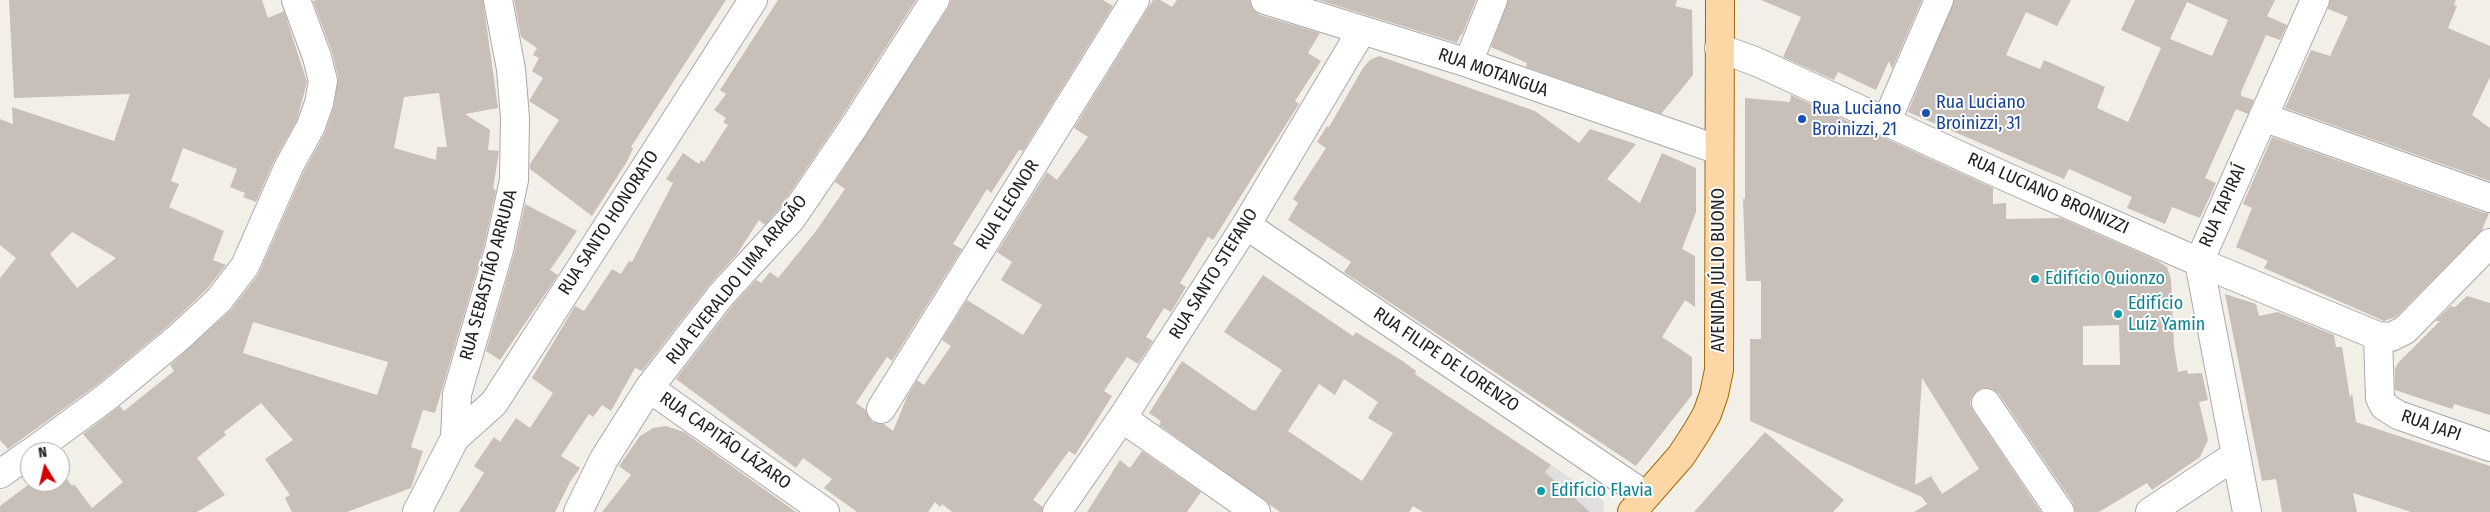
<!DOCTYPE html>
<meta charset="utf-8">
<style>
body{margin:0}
#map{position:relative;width:2490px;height:512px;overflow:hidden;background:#f2efe9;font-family:"Fira Sans Condensed",sans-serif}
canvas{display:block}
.north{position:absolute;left:20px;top:442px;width:50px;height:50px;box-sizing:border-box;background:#fff;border:1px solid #a7a7a7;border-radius:50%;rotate:351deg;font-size:14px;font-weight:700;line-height:20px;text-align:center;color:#222}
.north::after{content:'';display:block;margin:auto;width:18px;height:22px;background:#d40000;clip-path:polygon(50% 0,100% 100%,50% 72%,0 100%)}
</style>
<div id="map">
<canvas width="2490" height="512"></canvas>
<div class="north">N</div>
</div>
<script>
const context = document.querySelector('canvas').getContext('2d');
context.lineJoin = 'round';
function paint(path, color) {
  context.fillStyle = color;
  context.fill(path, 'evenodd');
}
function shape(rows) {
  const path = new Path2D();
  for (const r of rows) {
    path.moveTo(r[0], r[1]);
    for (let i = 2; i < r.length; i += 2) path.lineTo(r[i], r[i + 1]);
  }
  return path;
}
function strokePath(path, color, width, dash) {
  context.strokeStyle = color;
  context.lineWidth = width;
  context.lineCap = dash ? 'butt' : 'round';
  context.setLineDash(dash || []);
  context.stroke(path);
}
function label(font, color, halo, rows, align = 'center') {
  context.font = font + ' "Fira Sans Condensed",sans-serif';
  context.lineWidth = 4;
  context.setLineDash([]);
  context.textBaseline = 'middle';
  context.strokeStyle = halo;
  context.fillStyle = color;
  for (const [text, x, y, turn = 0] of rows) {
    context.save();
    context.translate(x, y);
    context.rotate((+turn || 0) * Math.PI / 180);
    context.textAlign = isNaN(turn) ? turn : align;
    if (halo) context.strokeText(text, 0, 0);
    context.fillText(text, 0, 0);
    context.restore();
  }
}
const residential = shape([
 [1532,452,1600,498,1604,503,1604,510,1602,512,1492,512]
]);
const building = shape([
 [9,0,262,0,268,18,284,11,307,82,297,120,275,159,256,202,243,197,245,193,230,187,237,169,183,148,171,181,179,184,169,207,224,231,213,260,226,265,207,289,168,326,98,384,8,449,0,440,0,278,16,258,0,245,0,119,13,124,12,107,114,141,130,94,14,98],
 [72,232,116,258,77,288,50,254],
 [317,0,483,0,498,108,465,114,490,130,488,150,499,151,493,189,496,190,484,246,435,413,423,410,411,447,423,451,411,488,347,512,292,512,285,498,290,495,265,459,293,440,261,403,224,432,226,435,197,458,225,495,197,512,0,512,0,506,32,482,60,482,60,470,72,486,74,484,92,508,123,482,83,434,120,406,124,411,174,371,170,365,230,311,258,275,303,173,325,133,334,106,338,77,332,52,313,1],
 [439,93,447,147,437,147,436,160,394,148,404,97],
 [253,322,388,362,377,395,243,353],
 [514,0,726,0,631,147,633,149,626,163,592,216,530,169,530,164,559,120,529,101,543,78,532,71,539,58,533,55,537,48,521,37],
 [778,0,916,0,842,116,779,209,765,225,759,220,737,254,709,285,642,371,635,368,611,411,602,405,593,417,589,414,561,456,580,468,570,482,555,512,459,512,484,473,474,466,494,437,500,442,516,418,530,428,553,393,532,378,575,306,584,311,612,269,621,274,629,261,632,262,673,183,666,179,683,153,699,164,701,160,704,162,728,125,723,122,726,118,714,110,726,94,720,90],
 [951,0,1103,0,1113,6,1023,151,1019,150,991,193,987,189,953,244,962,249,892,361,887,357,856,403,866,410,872,422,884,424,893,431,907,397,917,380,924,385,951,346,942,340,967,300,1023,335,1042,305,1001,280,1012,262,997,252,1047,172,1057,180,1088,137,1074,128,1153,0,1160,0,1172,7,1177,0,1250,0,1253,10,1260,15,1320,33,1308,53,1321,61,1295,101,1299,104,1213,240,1208,237,1180,283,1186,287,1171,312,1164,308,1146,337,1153,341,1138,364,1127,357,1104,391,1112,396,1075,455,1069,451,1033,500,1043,507,1042,512,952,512,942,504,940,507,935,502,928,512,857,512,824,488,832,479,803,458,796,468,676,379,733,305,756,280,761,283,770,272,778,278,816,231,845,189,835,182,948,8],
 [1318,0,1476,0,1462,35,1461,34,1457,43],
 [1508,0,1677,0,1675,6,1692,10,1693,75,1661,114,1526,67,1527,63,1491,47],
 [1761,0,1922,0,1892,69,1889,61,1876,90,1838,72,1834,80,1783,57,1801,17],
 [1954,0,2071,0,2057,26,2026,12,2006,55,2040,69,2044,60,2105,87,2097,108,2128,122,2161,48,2121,30,2135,0,2275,0,2267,16,2287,25,2280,40,2266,35,2241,92,2241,96,2254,100,2248,114,2236,109,2205,178,2216,183,2200,218,2172,207,2165,224,2127,208,2132,197,2069,169,2064,179,1908,112],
 [2187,2,2228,20,2212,56,2170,39],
 [2330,0,2456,0,2454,5,2457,6,2448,28,2490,46,2490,77,2472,115,2490,128,2490,181,2285,108,2311,50,2330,56,2348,17,2328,9],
 [1379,56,1535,111,1579,143,1590,129,1636,144,1607,179,1640,203,1662,153,1696,168,1696,212,1682,249,1695,256,1695,307,1685,300,1662,337,1692,357,1692,395,1636,466,1344,272,1351,262,1288,220,1298,203,1293,199,1326,148,1317,142,1327,126,1329,127,1363,68,1370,60],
 [1791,95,1993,188,1993,204,2006,203,2006,219,2061,218,2156,260,2167,267,2171,279,2174,346,2178,372,2187,370,2188,374,2202,373,2208,400,2199,402,2208,440,2200,457,2152,490,2147,483,2099,512,2075,512,2073,503,1999,394,1992,389,1984,388,1978,390,1972,396,1970,404,1973,411,2041,512,1914,512,1927,504,1922,497,1750,421,1750,339,1761,339,1761,281,1746,281,1743,199,1745,199,1745,98,1790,102],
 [2119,325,2120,365,2083,365,2083,326],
 [1922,378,1979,469,1942,494,1931,476,1915,485],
 [2272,137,2485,213,2489,213,2482,230,2396,317,2384,321,2264,268,2268,261,2236,247,2252,208,2243,204],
 [525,204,577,231,550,270,558,275,500,360,486,351,514,254],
 [1263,275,1353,336,1356,332,1404,362,1416,371,1415,374,1551,465,1545,472,1590,512,1423,512,1413,506,1409,512,1280,512,1159,425,1161,421,1149,413,1182,361,1252,410,1256,410,1282,370,1224,332],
 [1344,379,1378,402,1368,418,1393,433,1362,481,1288,431,1319,384,1335,395],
 [2225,294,2256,304,2259,316,2278,312,2334,335,2336,347,2342,347,2350,398,2352,393,2356,422,2490,466,2490,512,2411,512,2353,493,2357,512,2282,512,2276,479,2262,481],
 [2467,296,2490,303,2490,415,2454,404,2452,409,2395,390,2395,369,2398,363,2440,321,2435,321,2451,306,2455,307],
 [666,426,684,432,796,512,602,512,631,475,619,466,640,436,653,428],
 [1765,432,1844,500,1833,512,1694,512],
 [1142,451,1201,492,1187,512,1087,512,1120,460,1130,468]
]);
const minor = shape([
 [1265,0,1468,63,1719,150],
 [1719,48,1757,62,2004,176,2199,262,2378,336,2391,337,2405,330,2490,243],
 [1468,63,1493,0],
 [2263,117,2490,198],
 [1887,120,1939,0],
 [1246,225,1646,496],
 [2378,336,2380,398,2384,406,2398,415,2490,447],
 [649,388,825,512],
 [1986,403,2060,512],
 [881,409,1135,0],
 [1122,418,1256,512],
 [455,438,494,403,753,0],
 [32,452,108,396,178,338,219,300,245,266,289,166,311,126,319,103,323,81,317,57,296,0],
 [0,474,30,453],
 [417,512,455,438,457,394,499,250,514,180,515,118,511,69,498,0],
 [578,512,604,459,649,388,721,295,791,219,855,125,935,0],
 [1057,512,1122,418,1246,225,1362,30],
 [2150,512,2236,455],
 [2247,512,2199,262,2315,0]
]);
const major = shape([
 [1632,512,1681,456,1696,433,1707,414,1714,394,1719,370,1720,0]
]);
const markers = [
 [1926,113,5,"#1a4fb4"],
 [1802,119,5,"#1a4fb4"],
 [2035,279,5,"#0f9aa8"],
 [2118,314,5,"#0f9aa8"],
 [1541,491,5,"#0f9aa8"]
];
const streetNames = [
 ["RUA MOTANGUA",1493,73,19],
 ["RUA LUCIANO BROINIZZI",2048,194,24],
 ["RUA ELEONOR",1008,205,-58],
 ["RUA TAPIRAÍ",2223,206,-66],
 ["RUA SANTO HONORATO",609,223,-57],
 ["AVENIDA JÚLIO BUONO",1719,270,-90],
 ["RUA SANTO STEFANO",1214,274,-58],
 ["RUA SEBASTIÃO ARRUDA",489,275,-75],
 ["RUA EVERALDO LIMA ARAGÃO",737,280,-51],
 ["RUA FILIPE DE LORENZO",1446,360,34],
 ["RUA JAPI",2431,426,19],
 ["RUA CAPITÃO LÁZARO",725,441,35]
];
const transitNames = [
 ["Rua Luciano",1936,103],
 ["Broinizzi, 31",1936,124],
 ["Rua Luciano",1812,109],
 ["Broinizzi, 21",1812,130]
];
const cultureNames = [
 ["Edifício Quionzo",2045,279],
 ["Edifício",2128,304],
 ["Luíz Yamin",2128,325],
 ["Edifício Flavia",1551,491]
];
paint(residential, '#e0dfdf');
paint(building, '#c7bfb8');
strokePath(minor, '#a9a9a9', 30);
strokePath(major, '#a06b00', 30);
strokePath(minor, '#fff', 28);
strokePath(major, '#fcd6a4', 28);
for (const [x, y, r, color] of markers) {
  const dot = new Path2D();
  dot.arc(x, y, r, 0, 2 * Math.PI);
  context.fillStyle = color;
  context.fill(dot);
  strokePath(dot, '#fff', 2);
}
label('18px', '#222', '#fff', streetNames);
label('18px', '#164399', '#fff', transitNames, 'left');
label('18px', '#0d838f', '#fff', cultureNames, 'left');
</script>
